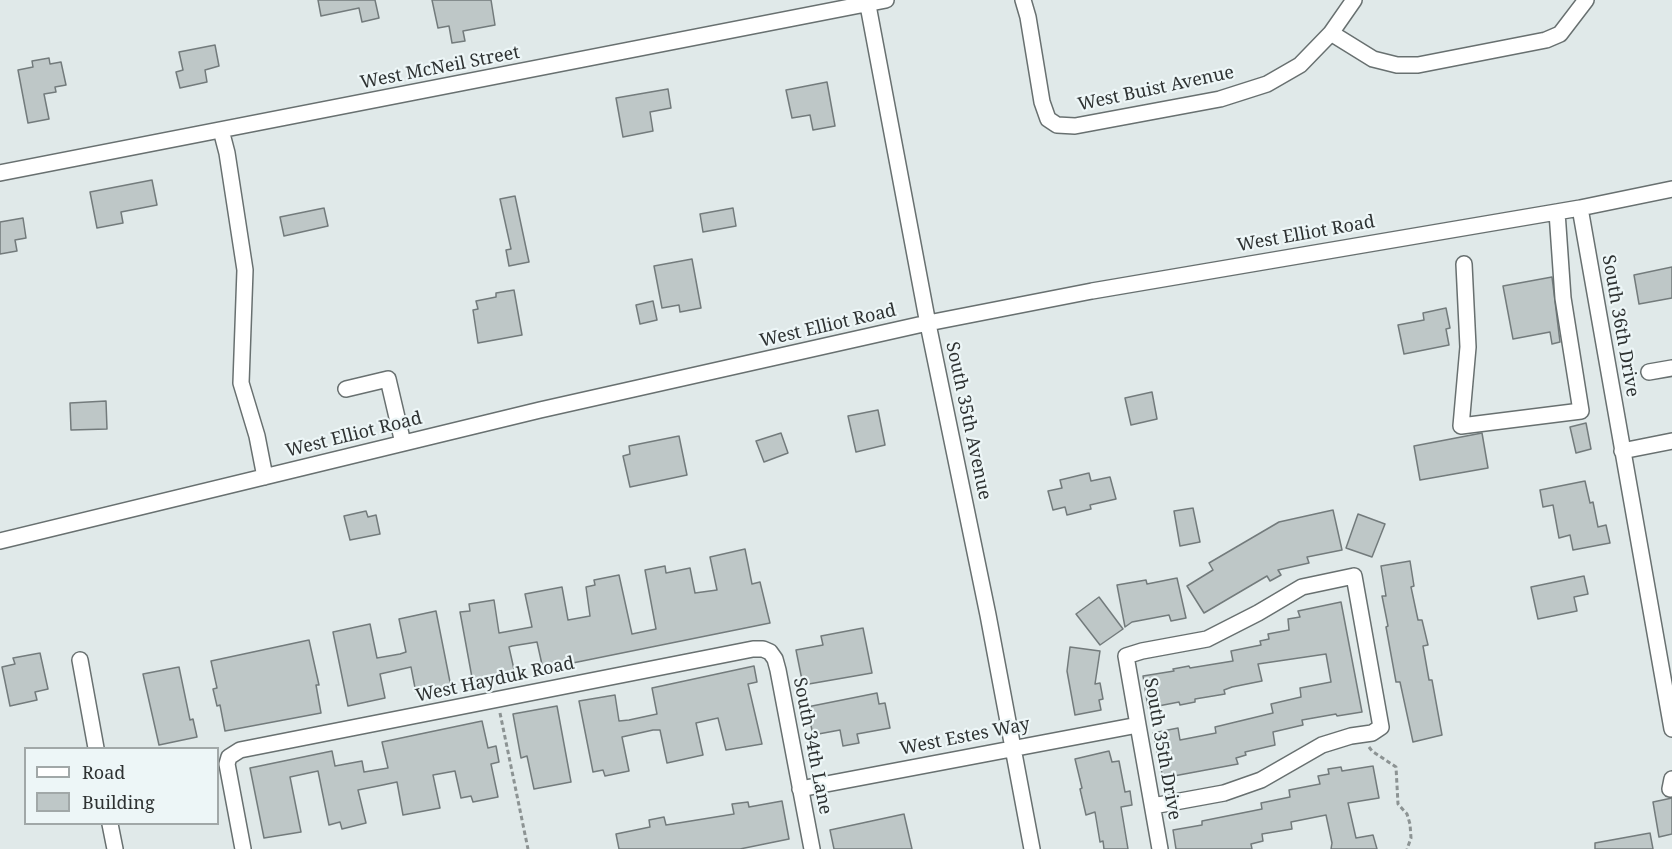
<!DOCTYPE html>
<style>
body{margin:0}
#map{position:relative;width:1672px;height:849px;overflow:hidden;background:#e0e9e9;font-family:"Noto Serif",serif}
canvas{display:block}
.legend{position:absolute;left:24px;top:747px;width:195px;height:78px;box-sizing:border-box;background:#edf6f7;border:2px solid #a1a8a8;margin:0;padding:8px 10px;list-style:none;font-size:18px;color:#2e3232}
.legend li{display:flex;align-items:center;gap:12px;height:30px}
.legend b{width:30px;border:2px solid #a1a8a8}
</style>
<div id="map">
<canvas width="1672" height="849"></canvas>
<ul class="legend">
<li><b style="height:8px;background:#fff"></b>Road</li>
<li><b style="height:16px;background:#bec7c7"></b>Building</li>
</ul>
</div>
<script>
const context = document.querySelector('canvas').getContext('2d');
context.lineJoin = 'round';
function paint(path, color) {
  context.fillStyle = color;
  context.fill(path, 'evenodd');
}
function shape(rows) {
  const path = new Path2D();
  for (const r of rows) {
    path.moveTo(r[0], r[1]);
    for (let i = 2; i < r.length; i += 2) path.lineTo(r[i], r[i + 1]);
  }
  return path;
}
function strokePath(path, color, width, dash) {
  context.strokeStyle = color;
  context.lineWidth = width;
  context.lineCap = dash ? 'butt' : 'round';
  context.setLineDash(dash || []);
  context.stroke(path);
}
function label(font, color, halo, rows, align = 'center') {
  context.font = font + ' "Noto Serif",serif';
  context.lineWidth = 4.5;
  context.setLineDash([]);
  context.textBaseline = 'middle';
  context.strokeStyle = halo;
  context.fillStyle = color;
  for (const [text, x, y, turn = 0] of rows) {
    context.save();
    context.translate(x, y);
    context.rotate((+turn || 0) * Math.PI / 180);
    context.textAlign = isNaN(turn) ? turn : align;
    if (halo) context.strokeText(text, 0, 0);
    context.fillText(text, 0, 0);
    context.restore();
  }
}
const building = shape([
 [318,0,375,0,379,18,362,22,359,8,321,16,318,0],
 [432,0,491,0,495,25,463,31,465,41,452,43,449,26,438,28,432,0],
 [215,45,219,66,205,70,207,82,180,88,176,72,183,70,179,52,215,45],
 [49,58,50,64,61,62,66,85,55,87,56,92,44,94,49,119,28,123,18,70,33,67,32,61,49,58],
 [827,82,835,126,813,130,810,115,792,118,786,90,827,82],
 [668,89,671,108,650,112,653,131,623,137,616,98,668,89],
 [152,180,157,205,121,212,123,223,97,228,90,192,152,180],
 [515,196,529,262,509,266,506,250,511,249,500,199,515,196],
 [324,208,328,226,284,236,280,217,324,208],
 [733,208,736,226,703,232,700,214,733,208],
 [23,218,26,238,15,240,17,251,0,254,0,222,23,218],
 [692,259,701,308,680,312,679,305,662,308,654,266,692,259],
 [1672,267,1672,298,1639,304,1634,275,1672,267],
 [1552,277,1560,342,1552,344,1550,332,1513,339,1503,286,1552,277],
 [514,290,522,335,478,343,473,310,478,309,476,301,496,297,496,293,514,290],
 [653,301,657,320,640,324,636,305,653,301],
 [1446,308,1450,328,1446,329,1449,345,1404,354,1398,325,1424,320,1423,313,1446,308],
 [1152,392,1157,419,1131,425,1125,398,1152,392],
 [106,401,107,429,71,430,70,403,106,401],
 [878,410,885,445,856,452,848,416,878,410],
 [1586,423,1591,449,1576,453,1570,427,1586,423],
 [781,433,788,453,764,462,756,441,781,433],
 [1482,433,1488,468,1420,480,1414,446,1482,433],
 [679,436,687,475,630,487,623,456,630,454,629,446,679,436],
 [1089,473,1091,481,1110,477,1116,499,1090,505,1091,509,1067,515,1065,507,1053,510,1048,491,1062,488,1060,480,1089,473],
 [1585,481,1590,503,1593,502,1598,527,1606,525,1610,543,1573,550,1570,535,1559,538,1553,505,1543,507,1540,490,1585,481],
 [1193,508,1200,542,1180,546,1174,511,1193,508],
 [1333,510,1342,550,1307,557,1309,563,1278,570,1281,575,1270,581,1267,576,1204,613,1187,586,1213,570,1209,563,1279,522,1333,510],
 [366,511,368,517,376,515,380,534,350,540,344,516,366,511],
 [1358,514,1385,524,1372,557,1346,548,1358,514],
 [745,549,752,584,760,582,770,623,543,669,537,642,512,646,509,647,515,674,473,683,460,612,470,611,469,604,494,600,499,633,532,627,525,594,562,587,568,620,590,616,586,587,595,585,594,580,619,575,632,634,656,629,645,570,665,566,666,573,690,568,695,593,717,590,710,557,745,549],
 [1410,561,1414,586,1411,587,1418,620,1422,620,1428,645,1423,646,1429,680,1432,680,1442,735,1413,742,1400,682,1396,682,1386,627,1388,626,1382,596,1386,596,1381,566,1410,561],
 [1584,576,1588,594,1574,597,1577,611,1538,619,1531,587,1584,576],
 [1177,578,1186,618,1171,621,1169,615,1132,622,1125,627,1117,585,1146,580,1147,584,1177,578],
 [1099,597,1123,629,1100,645,1076,614,1099,597],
 [1341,602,1362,712,1337,716,1336,714,1302,720,1303,725,1273,732,1275,745,1245,752,1246,755,1236,758,1238,764,1163,778,1153,733,1178,728,1180,740,1216,733,1215,727,1273,713,1271,704,1301,697,1300,688,1331,682,1326,654,1258,664,1262,681,1232,687,1224,690,1225,694,1195,699,1195,702,1180,705,1179,702,1148,708,1143,676,1174,671,1173,669,1189,666,1190,668,1233,661,1231,651,1261,645,1260,641,1269,639,1268,634,1289,630,1288,619,1300,617,1298,611,1341,602],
 [436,611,451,687,416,693,411,667,380,674,385,698,348,706,333,632,370,624,377,658,400,654,406,652,399,619,436,611],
 [863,628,872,673,803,685,796,650,823,645,821,636,863,628],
 [309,640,319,685,316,685,321,713,225,731,220,705,217,706,213,689,217,688,211,661,309,640],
 [1070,647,1100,651,1095,684,1100,683,1103,699,1099,700,1101,710,1075,715,1067,671,1070,647],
 [40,653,48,689,35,692,37,700,10,706,2,667,15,664,13,658,40,653],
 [754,666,757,682,748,684,762,744,726,750,718,718,696,723,703,755,667,763,660,730,653,730,622,737,629,771,605,776,603,770,593,772,579,701,615,695,619,721,629,720,657,714,652,688,754,666],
 [179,667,190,720,193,719,197,737,159,745,143,674,179,667],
 [877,693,879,704,885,703,890,728,857,734,859,743,843,746,840,730,813,735,807,707,877,693],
 [557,706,571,782,534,789,527,756,521,758,513,714,557,706],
 [482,721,488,748,496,746,499,762,491,764,498,797,473,802,471,796,461,798,455,771,433,775,440,808,403,815,397,782,378,786,358,790,366,823,342,829,340,822,329,825,318,771,290,777,301,832,264,838,250,768,332,751,335,766,362,761,364,772,388,768,382,742,482,721],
 [1109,751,1112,762,1119,761,1125,792,1130,791,1132,805,1121,807,1128,849,1104,849,1103,841,1100,842,1095,812,1086,815,1080,789,1082,788,1075,759,1109,751],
 [1373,766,1379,798,1348,803,1356,838,1373,835,1377,849,1331,849,1332,843,1326,815,1291,822,1292,829,1262,834,1263,841,1251,844,1252,849,1176,849,1173,830,1202,825,1202,821,1262,809,1261,803,1290,797,1289,790,1320,784,1318,776,1329,774,1328,769,1341,767,1342,771,1373,766],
 [1672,798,1672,834,1659,837,1653,802,1672,798],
 [782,801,789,839,740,849,619,849,616,834,650,827,649,820,664,817,666,825,734,814,732,804,748,802,749,807,782,801],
 [904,814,912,849,834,849,830,830,904,814],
 [1650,833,1653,849,1595,849,1595,843,1650,833]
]);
const path = shape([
 [500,713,528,849],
 [1369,747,1372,751,1396,767,1398,804,1407,814,1410,824,1411,838,1407,849]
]);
const minor = shape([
 [867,0,928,324,988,615,1032,849],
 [1023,0,1028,17,1042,102,1048,119,1057,125,1075,126,1220,99,1267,84,1300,65,1331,33,1354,0],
 [1331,33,1373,59,1397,65,1418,65,1546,40,1560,34,1586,0],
 [221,130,227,153,245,270,241,383,257,436,265,477],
 [0,173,886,0],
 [1580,208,1672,729],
 [1464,264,1468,347,1461,426,1581,411,1563,298,1557,212],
 [1649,372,1672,368],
 [346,389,388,379,403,443],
 [1622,451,1672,441],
 [0,541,540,410,923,324,1092,291,1580,208,1672,189],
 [80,660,96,748],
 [800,789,1138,725],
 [1670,789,1672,779],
 [1153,806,1224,793,1261,780,1322,745,1351,736,1372,733,1381,727,1354,576,1302,587,1258,613,1207,639,1142,651,1126,656,1138,725,1160,849],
 [110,824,115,849],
 [243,849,227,764,229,757,240,750,753,649,763,649,770,652,775,659,778,670,812,849]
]);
const streetNames = [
 ["West McNeil Street",440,68,-11],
 ["West Buist Avenue",1156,89,-12],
 ["West Elliot Road",1306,234,-10],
 ["West Elliot Road",828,326,-13],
 ["South 36th Drive",1620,326,80],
 ["South 35th Avenue",968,421,78],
 ["West Elliot Road",354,435,-14],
 ["West Hayduk Road",495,680,-12],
 ["West Estes Way",965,737,-11],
 ["South 34th Lane",812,746,79],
 ["South 35th Drive",1162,749,80]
];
paint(building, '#bec7c7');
strokePath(building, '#737b7c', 1.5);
strokePath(minor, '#687070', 18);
strokePath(path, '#8c9393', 3, [4.5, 3]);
strokePath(minor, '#fff', 15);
label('18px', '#2e3232', '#edf6f7', streetNames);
</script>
